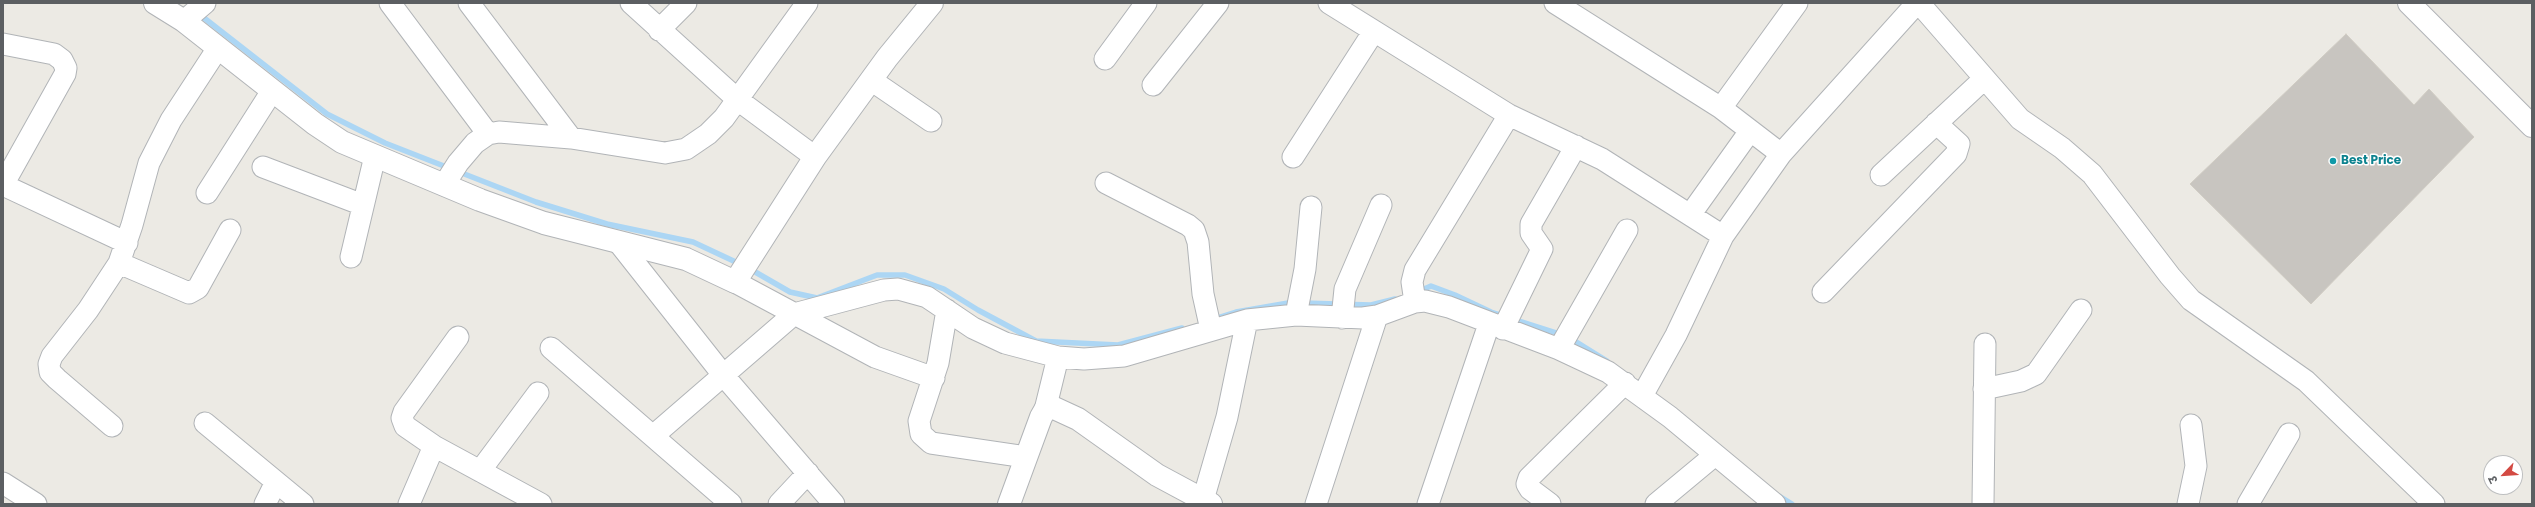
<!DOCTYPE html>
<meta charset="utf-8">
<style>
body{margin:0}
#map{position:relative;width:2535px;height:507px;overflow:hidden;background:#eceae4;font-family:Poppins,"Noto Sans Devanagari",sans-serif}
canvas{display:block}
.frame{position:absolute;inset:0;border:4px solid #5c5f62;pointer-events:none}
.north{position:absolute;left:2483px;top:455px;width:40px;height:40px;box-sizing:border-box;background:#fff;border:1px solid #bebfc0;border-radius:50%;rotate:245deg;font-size:11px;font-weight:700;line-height:16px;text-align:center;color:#5c5f62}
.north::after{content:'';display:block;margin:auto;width:14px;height:18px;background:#d34a43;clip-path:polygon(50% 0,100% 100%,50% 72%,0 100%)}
</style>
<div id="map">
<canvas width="2535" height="507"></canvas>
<div class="frame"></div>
<div class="north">उ</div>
</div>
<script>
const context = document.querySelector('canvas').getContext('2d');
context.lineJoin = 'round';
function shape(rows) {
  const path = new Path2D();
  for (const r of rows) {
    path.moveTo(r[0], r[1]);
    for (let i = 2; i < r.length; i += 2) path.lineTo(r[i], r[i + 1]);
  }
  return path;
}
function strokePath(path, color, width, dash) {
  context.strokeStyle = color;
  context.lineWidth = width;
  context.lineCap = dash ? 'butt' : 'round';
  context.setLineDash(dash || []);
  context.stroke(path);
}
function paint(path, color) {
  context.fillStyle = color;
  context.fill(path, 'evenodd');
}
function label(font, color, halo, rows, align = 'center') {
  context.font = font + ' Poppins,sans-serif';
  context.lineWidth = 3;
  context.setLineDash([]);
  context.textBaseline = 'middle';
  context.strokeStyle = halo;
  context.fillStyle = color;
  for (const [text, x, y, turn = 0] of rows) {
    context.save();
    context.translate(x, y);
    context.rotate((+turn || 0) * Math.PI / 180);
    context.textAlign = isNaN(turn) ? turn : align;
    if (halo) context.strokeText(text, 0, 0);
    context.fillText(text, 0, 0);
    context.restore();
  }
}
const stream = shape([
 [199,14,327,114,385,143,536,202,607,224,693,242,740,264],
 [750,269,790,292,817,298,877,275,905,275,944,289,978,310,1036,341,1118,345,1182,328],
 [1417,292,1431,286,1455,295,1491,312,1563,335],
 [1303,303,1371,305,1395,299],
 [1217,318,1236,312,1294,302],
 [1570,338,1607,361],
 [1779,496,1792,504]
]);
const building = shape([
 [2346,34,2414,105,2429,89,2474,137,2311,304,2190,184,2346,34]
]);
const minor = shape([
 [390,3,488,134],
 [469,3,571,138],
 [631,3,738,100,815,157],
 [1329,3,1509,115,1602,159,1723,236],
 [1555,3,1721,108,1781,154],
 [1919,3,2020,119,2062,148,2092,174,2170,276,2191,300,2306,381,2434,504],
 [184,21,205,3],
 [659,30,686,3],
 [3,44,54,54,62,60,66,68,65,74,3,185],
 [1105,59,1146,3],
 [871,80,931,121],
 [1153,85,1218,3],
 [1721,108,1797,3],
 [1293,157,1374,31],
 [263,167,363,205],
 [1881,175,1984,79],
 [1106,183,1188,225,1194,230,1198,242,1203,294,1211,330],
 [3,185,127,243],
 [444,185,458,163,475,143,488,134,499,132,571,138,665,153,686,149,708,134,724,118,807,3],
 [207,193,272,91],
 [1690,215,1750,131],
 [619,243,724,376,834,504],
 [351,257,375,156],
 [119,263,189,293,198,288,230,230],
 [735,282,875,357,934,378],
 [1823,292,1956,154,1959,144,1936,123],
 [1415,302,1412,282,1415,270,1509,115],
 [947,310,938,363,919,421,921,434,931,443,1026,457],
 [1296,315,1305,269,1311,207],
 [1342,318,1345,289,1381,205],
 [1503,329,1542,249,1531,233,1531,224,1576,146],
 [458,337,404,412,402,418,405,426,434,446,541,504],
 [551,348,731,504],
 [1559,349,1627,230],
 [1984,389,2021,381,2036,374,2081,310],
 [1642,396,1676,335,1723,236,1781,154,1917,3],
 [1045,410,1058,357],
 [205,423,303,504],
 [112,426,57,379,50,372,49,364,52,356,88,310,119,263,132,225,149,163,171,120,218,48],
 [653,436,794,314,884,290,898,289,927,297,973,328,1005,343,1058,357,1084,359,1124,356,1247,320,1296,315,1363,318,1377,316,1415,302,1425,301,1449,307,1559,349,1608,372,1670,417,1775,504],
 [480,471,538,393],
 [3,483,36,504],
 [1203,500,1227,417,1247,320],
 [265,504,276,482],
 [409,504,434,446],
 [779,504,808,473],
 [1316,504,1377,316],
 [1428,504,1489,324],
 [1550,504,1530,489,1527,484,1529,478,1625,383],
 [1656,504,1715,455],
 [1983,504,1985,344],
 [2188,504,2196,466,2191,425],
 [2248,504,2289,434]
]);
const tertiary = shape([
 [155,3,184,21,315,124,342,142,480,200,544,223,686,259,735,282,815,157,887,58,932,3],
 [1009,504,1041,417,1045,410,1052,407,1078,419,1157,475,1211,504]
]);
const secondary = shape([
 [2409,3,2532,126]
]);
const markers = [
 [2333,161,4,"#0f9aa8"]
];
const cultureNames = [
 ["Best Price",2341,161]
];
strokePath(stream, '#acd6f4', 5.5);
paint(building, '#c8c5c0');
strokePath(building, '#d0ccc3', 1);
strokePath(minor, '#b1b4b7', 23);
strokePath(tertiary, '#b1b4b7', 24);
strokePath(secondary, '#b0b3b7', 24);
strokePath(minor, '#fff', 21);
strokePath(tertiary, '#fff', 22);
strokePath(secondary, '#fff', 22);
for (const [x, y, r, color] of markers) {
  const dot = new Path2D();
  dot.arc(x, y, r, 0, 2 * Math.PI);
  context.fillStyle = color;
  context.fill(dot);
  strokePath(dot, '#fff', 1.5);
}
label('bold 12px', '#0d838f', '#fff', cultureNames, 'left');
</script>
